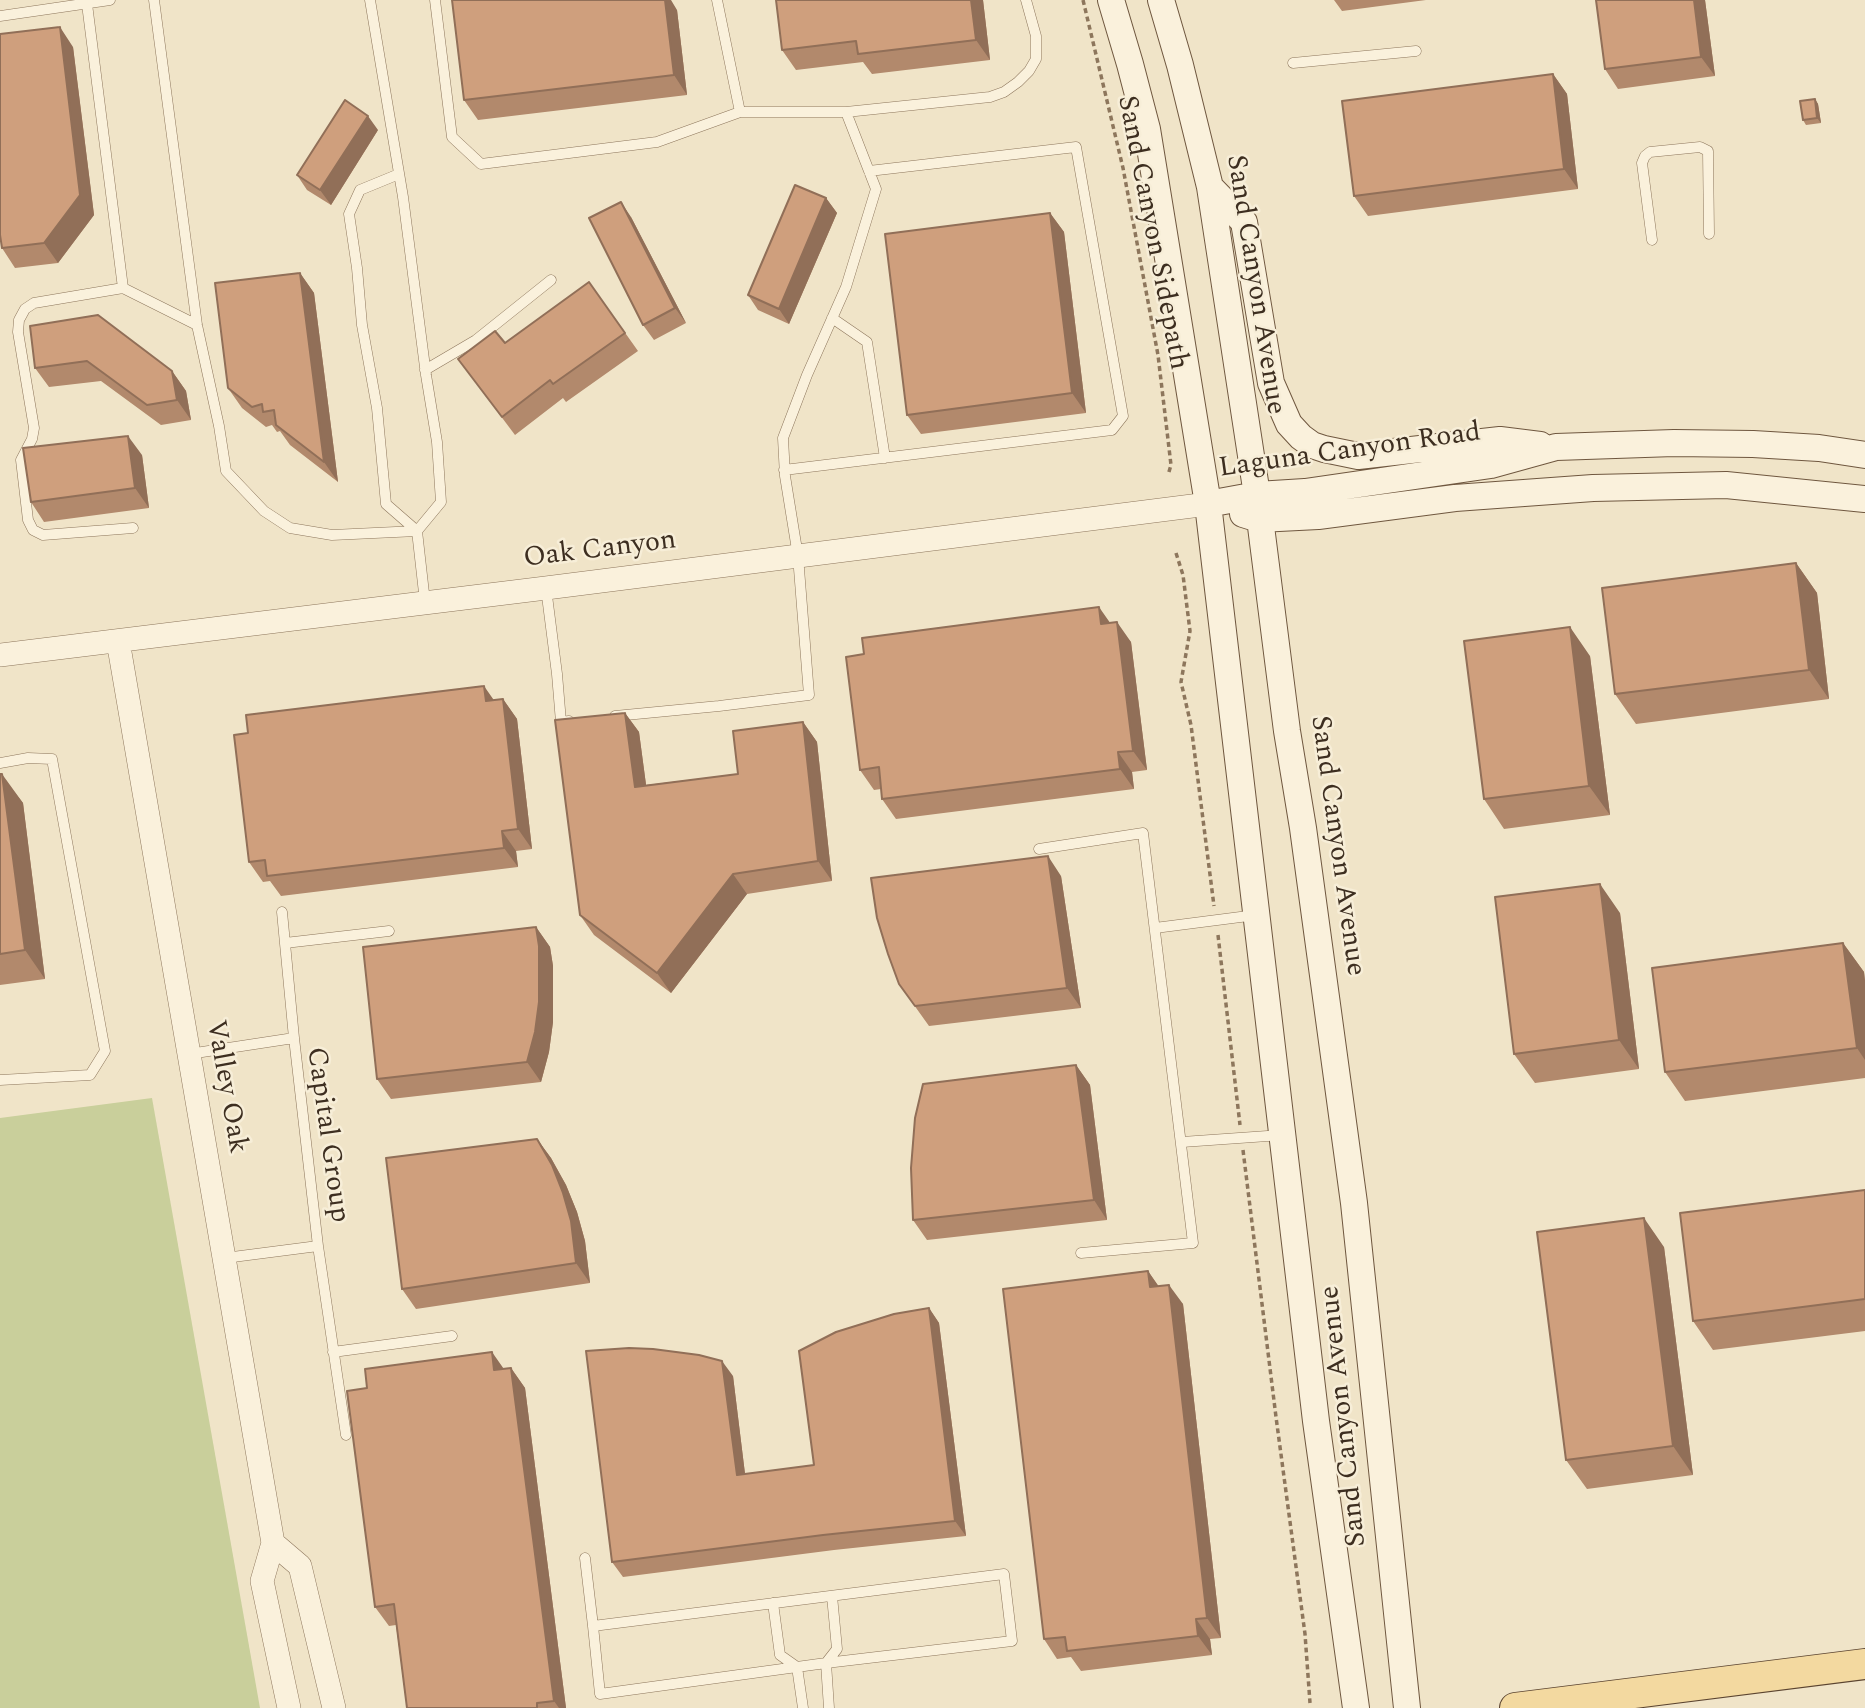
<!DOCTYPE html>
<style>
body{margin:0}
canvas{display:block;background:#f0e4c8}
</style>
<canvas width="1865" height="1708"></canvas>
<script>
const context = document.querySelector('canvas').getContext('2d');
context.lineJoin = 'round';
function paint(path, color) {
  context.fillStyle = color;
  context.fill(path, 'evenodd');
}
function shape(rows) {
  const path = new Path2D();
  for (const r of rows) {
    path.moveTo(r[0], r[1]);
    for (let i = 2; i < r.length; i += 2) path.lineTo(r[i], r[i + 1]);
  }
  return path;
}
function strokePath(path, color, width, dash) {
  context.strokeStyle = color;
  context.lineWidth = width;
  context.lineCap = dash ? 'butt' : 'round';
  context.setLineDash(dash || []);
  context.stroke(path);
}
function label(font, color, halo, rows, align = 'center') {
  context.font = font + ' Spectral,serif';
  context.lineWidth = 5;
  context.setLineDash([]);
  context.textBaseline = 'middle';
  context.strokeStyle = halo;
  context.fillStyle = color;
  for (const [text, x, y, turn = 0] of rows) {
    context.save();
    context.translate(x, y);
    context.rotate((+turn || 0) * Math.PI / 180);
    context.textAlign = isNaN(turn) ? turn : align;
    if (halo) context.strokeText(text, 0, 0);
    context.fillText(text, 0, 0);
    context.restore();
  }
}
const green = shape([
 [152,1098,260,1708,0,1708,0,1118]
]);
const path = shape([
 [1083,0,1123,168,1158,355,1171,465,1168,475],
 [1176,553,1183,575,1190,631,1181,682,1191,725,1214,906],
 [1218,935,1240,1125],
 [1243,1150,1276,1417,1305,1634,1310,1703]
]);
const service = shape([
 [154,0,197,325,219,426,226,471,264,511,290,528,332,535,417,531,441,502,437,442,426,375,403,197,370,0],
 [435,0,452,137,481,164,657,142,740,112,846,112,876,189,846,287,807,375,783,438,785,476,798,556,809,695,719,706,615,716],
 [717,0,740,112],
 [87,4,123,288],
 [0,16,110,0],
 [1293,63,1416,51],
 [846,112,990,97,1004,92,1018,82,1029,71,1036,59,1036,36,1026,0],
 [399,174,360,190,349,214,357,268,362,325,377,408,386,504,417,531,425,602],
 [1652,240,1642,163,1645,156,1650,152,1700,147,1708,151,1709,234],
 [832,318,867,342,885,458],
 [425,370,476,340,551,280],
 [784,470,1112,430,1123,416,1076,147,869,171],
 [133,528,43,535,33,530,28,520,21,460,32,439,34,428,18,332,19,320,25,309,34,303,123,288,197,325],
 [546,588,557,674,561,722,569,721],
 [0,763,28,758,52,759,105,1051,90,1075,0,1080],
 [1039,849,1143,833,1193,1243,1081,1253],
 [282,912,294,1038],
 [1155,928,1256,915],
 [285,943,389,931],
 [189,1054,294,1038,318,1246,225,1258],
 [1182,1142,1282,1135],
 [318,1246,346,1435],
 [333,1352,452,1336],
 [585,1558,593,1626,600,1694,826,1663,1012,1641,1004,1574,593,1626],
 [773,1603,780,1655,797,1667,803,1708],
 [829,1708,826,1663,837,1649,832,1596]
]);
const tertiary = shape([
 [118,641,273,1543,262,1581,289,1708],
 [0,655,546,588,1208,504],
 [273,1543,300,1566,334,1708]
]);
const secondary = shape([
 [1111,0,1130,64,1147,129,1208,504,1316,1421,1356,1708],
 [1161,0,1180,65,1210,187,1257,495,1287,731,1303,828,1354,1203,1407,1708],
 [1210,187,1244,222,1271,383,1289,424,1301,437,1312,445,1324,449,1358,456,1500,440,1540,445],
 [1208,504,1257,495,1305,492,1491,465,1556,447,1674,443,1753,444,1819,448,1865,455],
 [1243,514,1259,519,1318,516,1455,498,1593,488,1726,485,1865,499]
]);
const primary = shape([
 [1515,1708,1865,1664]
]);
const wall = shape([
 [776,0,983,0,990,60,872,74,863,62,796,70,782,50],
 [1334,0,1426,0,1342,11],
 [1705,0,1715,76,1618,89,1605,69],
 [677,10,687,95,478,120,464,100],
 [73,47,94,215,58,263,15,268,2,248],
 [1553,74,1567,94,1578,189,1368,216,1354,196],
 [1815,99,1818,104,1821,123,1806,125,1803,120],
 [378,130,331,205,307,190,297,175],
 [826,198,837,213,789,324,758,310,748,295],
 [1050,213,1064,232,1086,413,921,434,907,415],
 [631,217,686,323,654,340,643,325],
 [300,273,314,293,338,482,290,445,280,431,277,432,272,425,266,427,242,408,228,388],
 [589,282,638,351,566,402,563,398,515,435,458,359,505,343],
 [30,326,172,371,186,391,191,420,161,425,101,381,49,387,35,368],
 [142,455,149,508,44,522,31,502],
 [1796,563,1817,593,1829,699,1636,724,1615,694],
 [1110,623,1131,642,1147,770,1132,772,1134,789,896,819,882,799,881,789,874,790,860,770],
 [1590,656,1610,815,1504,829,1484,799],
 [503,699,517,719,532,849,516,851,518,867,281,896,270,881,263,882,249,862,494,700],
 [625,713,639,732,646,785,738,774,803,722,817,742,832,881,747,894,671,993,594,935,580,915],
 [0,774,23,803,45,979,0,985],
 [1061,876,1081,1008,929,1026,899,984],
 [1620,913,1639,1069,1535,1083,1514,1054],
 [536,927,550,947,553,966,553,1022,549,1052,541,1082,391,1099,377,1079],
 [1843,943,1864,972,1865,981,1865,1078,1685,1101,1665,1072],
 [1076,1065,1090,1085,1107,1220,927,1240,913,1220],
 [537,1139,551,1158,566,1185,577,1212,585,1241,590,1283,416,1309,402,1289],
 [1865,1190,1865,1331,1713,1350,1693,1321],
 [1664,1247,1693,1475,1587,1489,1566,1460],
 [1148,1271,1158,1286,1183,1304,1221,1638,1210,1639,1212,1655,1081,1671,1071,1657,1057,1659,1044,1639],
 [929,1308,939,1323,966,1536,834,1550,623,1577,612,1562,733,1376,745,1474,814,1465],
 [511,1368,525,1388,566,1708,407,1708,396,1625,389,1626,375,1607,504,1369]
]);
const shadedWall = shape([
 [665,0,671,0,677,10,687,95,674,75],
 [971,0,983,0,990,60,976,40],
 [1694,0,1705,0,1715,76,1701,57],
 [60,27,73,47,94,215,58,263,44,243],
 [1553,74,1567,94,1578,189,1564,169],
 [1815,99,1818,104,1821,123,1817,118],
 [368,116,378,130,331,205,320,190],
 [826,198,837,213,789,324,779,309],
 [621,202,631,217,686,323,675,308],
 [1050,213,1064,232,1086,413,1072,393],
 [300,273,314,293,338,482,324,462],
 [172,371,186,391,191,420,177,400],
 [128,436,142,455,149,508,135,488],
 [1796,563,1817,593,1829,699,1809,670],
 [1099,607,1113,627,1101,624],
 [1117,622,1131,642,1147,770,1133,751],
 [1570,627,1590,656,1610,815,1589,786],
 [484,686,498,706,486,701],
 [503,699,517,719,532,849,518,829],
 [625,713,639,732,649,807,635,787],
 [803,722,817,742,832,881,818,861],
 [1118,752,1132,772,1134,789,1120,769],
 [2,774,23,803,45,979,25,950],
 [502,831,516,851,518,867,504,848],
 [1048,856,1061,876,1081,1008,1067,988],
 [733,874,747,894,671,993,657,973],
 [1600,884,1620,913,1639,1069,1619,1040],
 [536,927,550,947,553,966,553,1022,549,1052,541,1082,527,1062],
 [1843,943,1864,972,1865,981,1865,1060,1857,1048],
 [1076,1065,1090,1085,1107,1220,1094,1200],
 [537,1139,551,1158,566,1185,577,1212,585,1241,590,1283,576,1263],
 [1644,1218,1664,1247,1693,1475,1673,1446],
 [1148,1271,1162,1291,1150,1287],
 [1169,1285,1183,1304,1221,1638,1207,1618],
 [929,1308,939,1323,966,1536,955,1521],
 [492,1352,506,1372,494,1370],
 [722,1361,733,1376,747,1490,737,1475],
 [511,1368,525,1388,566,1708,559,1708,554,1701],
 [1196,1619,1210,1639,1212,1655,1198,1636]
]);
const building = shape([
 [452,0,665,0,674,75,464,100,452,0],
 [776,0,971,0,976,40,858,54,856,41,782,50,776,0],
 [1596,0,1694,0,1701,57,1605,69,1596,0],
 [60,27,80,195,44,243,2,248,0,235,0,34,60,27],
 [1553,74,1564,169,1354,196,1342,101,1553,74],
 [1815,99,1817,118,1803,120,1800,101,1815,99],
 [345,100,368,116,320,190,297,175,345,100],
 [795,185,826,198,779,309,748,295,795,185],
 [621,202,675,308,643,325,589,218,621,202],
 [1050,213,1072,393,907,415,885,234,1050,213],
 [300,273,324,462,276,425,274,410,263,412,262,404,252,407,228,388,215,283,300,273],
 [589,282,625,333,553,384,550,380,502,417,458,359,495,331,505,343,589,282],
 [98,315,172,371,177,400,147,405,87,361,35,368,30,326,98,315],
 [128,436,135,488,31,502,23,448,128,436],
 [1796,563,1809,670,1615,694,1602,588,1796,563],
 [1099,607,1101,624,1117,622,1133,751,1118,752,1120,769,882,799,879,767,860,770,846,657,864,654,862,638,1099,607],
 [1570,627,1589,786,1484,799,1464,641,1570,627],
 [484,686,486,701,503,699,518,829,502,831,504,848,267,876,265,860,249,862,234,735,248,733,246,715,484,686],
 [625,713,635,787,738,774,733,731,803,722,818,861,733,874,657,973,580,915,555,720,625,713],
 [0,774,2,774,25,950,0,954,0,774],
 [1048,856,1067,988,915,1006,899,984,888,954,877,918,871,878,1048,856],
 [1600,884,1619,1040,1514,1054,1495,897,1600,884],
 [536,927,539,946,539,1002,535,1032,527,1062,377,1079,363,947,536,927],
 [1843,943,1857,1048,1665,1072,1652,968,1843,943],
 [1076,1065,1094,1200,913,1220,911,1168,915,1118,923,1084,1076,1065],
 [537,1139,552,1165,563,1193,571,1221,576,1263,402,1289,386,1158,537,1139],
 [1865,1190,1865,1299,1693,1321,1680,1213,1865,1190],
 [1644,1218,1673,1446,1566,1460,1537,1232,1644,1218],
 [1148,1271,1150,1287,1169,1285,1207,1618,1196,1619,1198,1636,1067,1651,1065,1637,1044,1639,1003,1289,1148,1271],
 [929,1308,955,1521,823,1535,612,1562,586,1351,629,1348,653,1349,699,1355,722,1361,737,1475,814,1465,799,1351,836,1332,894,1314,929,1308],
 [492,1352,494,1370,511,1368,554,1701,537,1703,537,1708,407,1708,394,1604,375,1607,347,1391,367,1388,365,1369,492,1352]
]);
const streetNames = [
 ["Sand Canyon Sidepath",1151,233,79],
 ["Sand Canyon Avenue",1254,285,81],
 ["Laguna Canyon Road",1350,452,-8],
 ["Oak Canyon",600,551,-7],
 ["Sand Canyon Avenue",1336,846,82],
 ["Valley Oak",225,1087,80],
 ["Capital Group",326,1135,82],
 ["Sand Canyon Avenue",1345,1416,-96]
];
paint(green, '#c9cf9b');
strokePath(service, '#8d765c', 11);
strokePath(tertiary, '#8d765c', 24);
strokePath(secondary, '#6f573f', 28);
strokePath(primary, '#5b4430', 32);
strokePath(path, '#8d765c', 3.5, [5, 3.5]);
strokePath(service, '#faf1dc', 10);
strokePath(tertiary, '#faf1dc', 23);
strokePath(secondary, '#faf1dc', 26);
strokePath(primary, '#f3d9a0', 30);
paint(wall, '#b2896c');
paint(shadedWall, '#916f58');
paint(building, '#cf9f7d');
strokePath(building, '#916f58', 2);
label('28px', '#3d2e20', '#f7eed8', streetNames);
</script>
